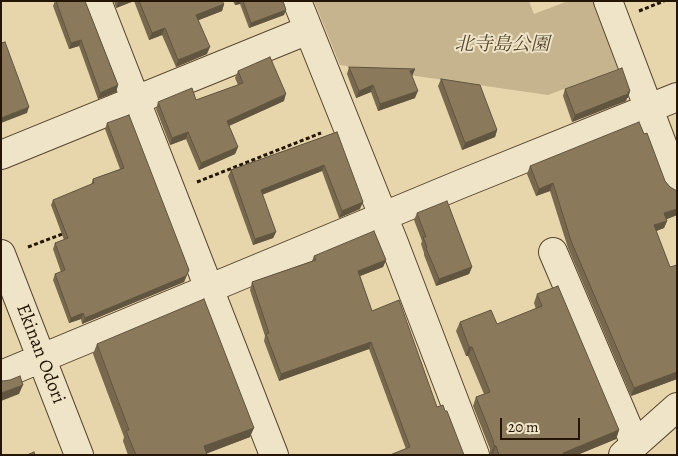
<!DOCTYPE html>
<meta charset="utf-8">
<style>
body{margin:0}
#map{position:relative;width:678px;height:456px;overflow:hidden;background:#e7d5ab;font-family:Alegreya,serif}
canvas{display:block}
.frame{position:absolute;inset:0;border:2px solid #251504;pointer-events:none}
.scale{position:absolute;left:500px;top:418px;width:80px;height:22px;box-sizing:border-box;border:2px solid #251504;border-top:0;padding-left:6px;font-size:15px;line-height:18px;white-space:nowrap;color:#251504;-webkit-text-stroke:4px #efe4c8;paint-order:stroke}
</style>
<div id="map">
<canvas width="678" height="456"></canvas>
<div class="frame"></div>
<div class="scale">20 m</div>
</div>
<script>
const context = document.querySelector('canvas').getContext('2d');
context.lineJoin = 'round';
function paint(path, color) {
  context.fillStyle = color;
  context.fill(path, 'evenodd');
}
function shape(rows) {
  const path = new Path2D();
  for (const r of rows) {
    path.moveTo(r[0], r[1]);
    for (let i = 2; i < r.length; i += 2) path.lineTo(r[i], r[i + 1]);
  }
  return path;
}
function strokePath(path, color, width, dash) {
  context.strokeStyle = color;
  context.lineWidth = width;
  context.lineCap = dash ? 'butt' : 'round';
  context.setLineDash(dash || []);
  context.stroke(path);
}
function label(font, color, halo, rows, align = 'center') {
  context.font = font + ' Alegreya,"Noto Serif JP",serif';
  context.lineWidth = 4;
  context.setLineDash([]);
  context.textBaseline = 'middle';
  context.strokeStyle = halo;
  context.fillStyle = color;
  for (const [text, x, y, turn = 0] of rows) {
    context.save();
    context.translate(x, y);
    context.rotate((+turn || 0) * Math.PI / 180);
    context.textAlign = isNaN(turn) ? turn : align;
    if (halo) context.strokeText(text, 0, 0);
    context.fillText(text, 0, 0);
    context.restore();
  }
}
const green = shape([
 [314,1,529,1,534,14,568,1,596,1,620,68,548,95,340,65]
]);
const path = shape([
 [639,11,664,1],
 [197,182,321,133],
 [28,247,65,233]
]);
const minor = shape([
 [97,1,274,455],
 [297,1,394,243,475,455],
 [608,1,677,183],
 [1,155,308,30],
 [553,252,635,444],
 [1,254,79,455],
 [1,375,461,184,677,97],
 [623,455,677,407]
]);
const wall = shape([
 [55,1,85,1,118,85,116,92,98,99,79,46,69,49,53,6],
 [114,1,134,1,116,8],
 [134,1,222,1,224,4,222,11,198,20,207,54,176,67,162,35,149,40],
 [233,1,283,1,284,15,249,28,240,4,235,5],
 [349,67,415,69,412,76,415,98,378,111,371,92,356,98,347,74],
 [238,71,284,101,229,126,238,147,235,154,199,170,186,139,170,145,156,109,158,102,196,100,238,85,235,78],
 [441,79,497,130,495,137,462,150,438,86],
 [565,89,630,91,628,98,627,98,626,101,572,122,563,96],
 [107,123,189,270,184,282,82,324,81,319,69,323,53,280,55,274,61,272,53,249,55,243,64,240,51,205,53,200,91,185,93,179,120,169,105,129],
 [337,132,360,209,339,218,322,171,262,195,276,232,273,238,253,245,228,176,231,170],
 [644,134,665,181,670,187,677,215,667,219,667,221,664,228,656,231,670,267,677,265,677,379,631,396,568,248,550,191,536,196,527,174,530,166],
 [417,213,472,267,469,274,436,286,424,255,424,253,421,244,422,241,414,220],
 [314,256,386,260,383,267,360,276,372,311,437,407,463,453,406,449,369,349,279,381,264,341,265,336,250,290,252,282,312,261],
 [537,294,619,430,616,439,577,455,490,455,490,449,473,406,476,397,484,394,468,356,466,356,456,331,460,322,497,324,536,309,534,303],
 [97,344,250,437,206,453,207,455,128,455,123,441,124,437,93,354]
]);
const shadedWall = shape([
 [119,1,134,1,116,8],
 [237,1,241,1,240,4,235,5],
 [224,4,222,11,194,22,196,15],
 [286,10,284,15,249,28,251,23],
 [165,28,162,35,149,40,152,33],
 [81,40,79,46,69,49,71,43],
 [210,47,207,54,176,67,178,60],
 [415,69,412,76,407,78,410,71],
 [118,85,116,92,98,99,100,93],
 [373,85,371,92,356,98,359,91],
 [418,91,415,98,378,111,380,104],
 [630,91,628,98,627,98,626,101,572,122,575,115],
 [286,94,284,101,224,128,227,121],
 [29,107,27,113,1,123,1,118],
 [497,130,495,137,462,150,465,143],
 [188,132,186,139,170,145,172,138],
 [238,147,235,154,199,170,201,163],
 [324,165,322,171,258,196,261,190],
 [553,183,550,191,536,196,539,189],
 [363,202,360,209,339,218,342,211],
 [677,209,677,215,662,221,664,213],
 [667,221,664,228,651,233,654,225],
 [276,232,273,238,253,245,255,239],
 [386,260,383,267,355,278,358,271],
 [472,267,469,274,436,286,439,279],
 [189,270,184,282,82,324,85,318],
 [83,313,81,319,69,323,71,318],
 [371,342,369,349,279,381,281,374],
 [469,347,472,347,468,356,466,356],
 [677,372,677,379,631,396,634,388],
 [23,385,19,394,1,401,1,393],
 [254,428,250,437,203,455,204,446],
 [619,430,616,439,577,455,562,455,563,453],
 [494,446,496,446,492,455,491,455]
]);
const building = shape([
 [56,1,85,1,118,85,100,93,81,40,71,43,56,1],
 [139,1,222,1,224,4,196,15,210,47,178,60,165,28,152,33,139,1],
 [243,1,283,1,286,10,251,23,243,1],
 [5,42,29,107,1,118,1,43,5,42],
 [270,57,286,94,227,121,238,147,201,163,188,132,172,138,158,102,192,88,196,100,243,83,238,71,270,57],
 [349,67,415,69,410,71,418,91,380,104,373,85,359,91,349,67],
 [622,68,630,91,628,92,628,94,575,115,565,89,622,68],
 [441,79,480,85,497,130,465,143,441,79],
 [129,115,189,270,186,276,85,318,83,313,71,318,55,274,65,270,55,243,68,238,53,200,94,183,93,179,124,168,107,123,129,115],
 [639,122,644,134,647,133,665,181,670,187,677,191,677,209,664,213,667,221,654,225,670,267,677,265,677,372,634,388,571,241,553,183,539,189,530,166,639,122],
 [337,132,363,202,342,211,324,165,261,190,276,232,255,239,231,170,337,132],
 [447,201,472,267,439,279,426,248,427,247,423,237,426,237,417,213,447,201],
 [374,231,386,260,358,271,372,311,399,300,437,407,443,405,445,411,447,411,464,455,390,455,410,447,371,342,281,374,266,334,269,333,252,282,316,260,314,256,374,231],
 [558,286,619,430,563,453,564,455,499,455,496,446,494,446,493,440,476,397,490,392,472,347,469,347,460,322,491,310,497,324,542,306,537,294,558,286],
 [204,299,254,428,204,446,207,455,136,455,126,431,129,430,97,344,204,299],
 [20,376,23,385,1,393,1,380,3,381,10,380,20,376],
 [34,452,35,455,27,455,34,452]
]);
const parkNames = [
 ["北寺島公園",502,45]
];
const streetNames = [
 ["Ekinan Odori",40,354,69]
];
paint(green, '#c6b48f');
strokePath(minor, '#56452e', 30);
strokePath(path, '#251504', 3, [4, 2.5]);
strokePath(minor, '#efe4c8', 28);
paint(wall, '#77684e');
paint(shadedWall, '#615540');
paint(building, '#8a795b');
strokePath(building, '#615540', 1);
label('italic 19px', '#55452e', '#efe4c8', parkNames);
label('19px', '#251504', '#efe4c8', streetNames);
</script>
